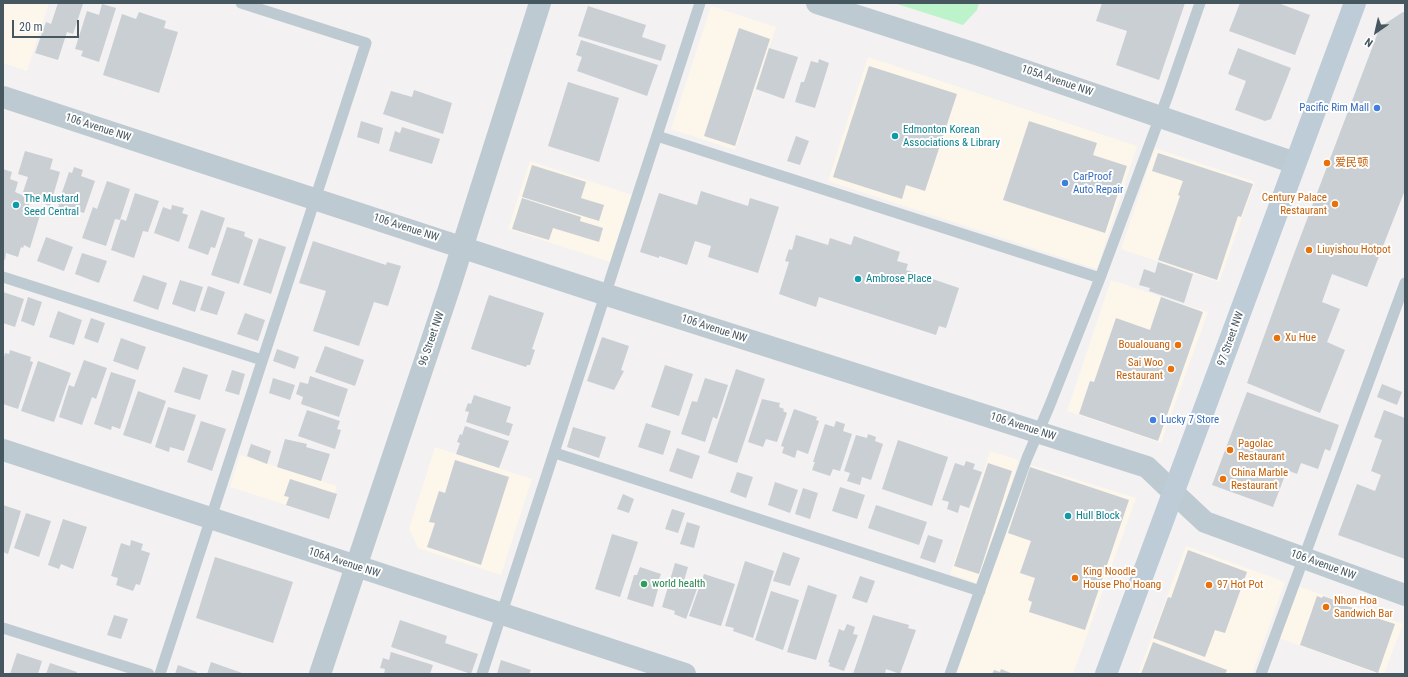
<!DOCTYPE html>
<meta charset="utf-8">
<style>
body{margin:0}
#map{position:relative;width:1408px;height:677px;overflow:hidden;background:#f3f1f1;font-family:"Roboto Condensed",sans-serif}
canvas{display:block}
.frame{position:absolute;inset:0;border:4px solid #475760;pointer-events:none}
.north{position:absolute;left:1356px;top:12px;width:40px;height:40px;-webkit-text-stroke:3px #fff;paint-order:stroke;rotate:214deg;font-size:11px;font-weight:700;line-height:16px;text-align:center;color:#475760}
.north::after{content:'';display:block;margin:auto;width:14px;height:18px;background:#475760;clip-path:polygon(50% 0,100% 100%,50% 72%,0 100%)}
.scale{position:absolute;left:12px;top:20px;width:67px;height:18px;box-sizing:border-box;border:2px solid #475760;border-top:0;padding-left:5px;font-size:12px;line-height:14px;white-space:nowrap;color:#475760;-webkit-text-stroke:3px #fff;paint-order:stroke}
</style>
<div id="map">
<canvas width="1408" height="677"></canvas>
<div class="frame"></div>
<div class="north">N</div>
<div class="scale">20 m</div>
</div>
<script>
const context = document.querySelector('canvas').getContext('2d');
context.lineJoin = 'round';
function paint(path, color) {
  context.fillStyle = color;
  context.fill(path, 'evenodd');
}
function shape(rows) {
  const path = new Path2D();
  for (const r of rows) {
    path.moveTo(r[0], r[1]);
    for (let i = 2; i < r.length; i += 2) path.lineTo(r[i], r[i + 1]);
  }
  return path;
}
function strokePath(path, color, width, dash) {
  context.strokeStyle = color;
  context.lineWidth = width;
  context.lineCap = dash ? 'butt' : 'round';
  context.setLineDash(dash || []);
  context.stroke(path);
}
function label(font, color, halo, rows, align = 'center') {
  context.font = font + ' "Roboto Condensed","Noto Sans SC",sans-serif';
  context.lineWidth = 4;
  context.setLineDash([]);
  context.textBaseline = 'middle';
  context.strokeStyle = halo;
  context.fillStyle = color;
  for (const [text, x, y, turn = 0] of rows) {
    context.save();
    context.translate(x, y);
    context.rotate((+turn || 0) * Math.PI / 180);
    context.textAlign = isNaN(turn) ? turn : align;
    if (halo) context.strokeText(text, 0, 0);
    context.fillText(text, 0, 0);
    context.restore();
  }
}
const commercial = shape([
 [3,3,49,3,27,71,3,63],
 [711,6,776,27,735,150,671,129],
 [868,57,1137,146,1097,269,828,181],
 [1155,148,1255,182,1219,282,1121,249],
 [530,161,632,195,610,262,508,229],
 [1111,280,1208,312,1161,443,1067,411],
 [435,447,532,479,501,575,418,548,409,529],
 [990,451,1019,460,979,584,950,574],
 [240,455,337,486,327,518,230,487],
 [1027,464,1136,498,1073,674,957,674],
 [1186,546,1285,582,1252,674,1138,674],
 [1298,586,1403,624,1384,674,1378,674,1279,638]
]);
const green = shape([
 [894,3,979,3,977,10,963,25]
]);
const building = shape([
 [58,3,83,4,73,34,67,32,58,60,35,53,46,22,51,24],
 [1102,3,1185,3,1159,80,1116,65,1127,31,1096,21],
 [1240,3,1278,3,1310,15,1295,55,1229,31],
 [102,4,116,8,99,62,81,56,83,51,75,49,87,11,99,15],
 [588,6,646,25,642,37,666,45,661,61,578,36],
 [139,12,166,21,164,28,178,32,159,93,103,75,122,14,136,19],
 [1403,12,1405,13,1405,190,1367,287,1332,274,1322,302,1340,309,1327,342,1345,350,1320,413,1247,383,1292,259,1380,27],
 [739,28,770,39,735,146,704,136],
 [581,40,658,65,647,96,577,71,582,57,576,55],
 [769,48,798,57,784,99,756,89],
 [1238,48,1291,68,1271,119,1265,121,1235,110,1246,81,1228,74],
 [819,59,829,63,815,108,795,102,801,82,804,82,811,61,818,63],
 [869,66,957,94,925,191,906,185,902,199,833,177],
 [568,82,619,98,599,162,548,146],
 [414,90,452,103,443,134,383,114,391,91,412,97],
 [361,121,383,128,379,144,357,137],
 [1029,121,1097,143,1093,155,1127,166,1105,233,1003,200],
 [402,127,440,139,432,164,389,151,395,131,400,133],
 [796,136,809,141,800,165,787,161],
 [25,151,53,159,50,169,60,172,50,206,30,199,28,211,40,215,30,248,24,245,23,248,21,247,18,257,6,253,5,260,3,259,3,169,12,172,10,179,18,182,15,192,22,195,28,177,18,174],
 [1158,153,1253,184,1241,217,1238,216,1217,280,1158,260,1180,196,1178,195,1183,181,1152,171],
 [532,165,586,182,581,198,604,205,599,221,522,197],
 [74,167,83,170,81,176,95,181,84,213,67,208,65,216,56,213,59,205,58,204,69,172,72,173],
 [107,181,130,189,120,220,115,219,106,246,82,238,93,207,97,209],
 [701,191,748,206,750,198,779,207,758,273,708,257,711,246,695,241,687,265,659,256,659,258,640,252,659,193,697,205],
 [135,193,159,201,148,232,143,231,134,258,111,250,121,219,126,221],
 [522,198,581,217,580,221,603,228,599,242,553,228,549,240,512,229],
 [172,205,184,208,182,213,188,215,179,242,154,233,163,207,171,210],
 [201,210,225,218,215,248,211,247,208,255,188,248],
 [227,227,245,232,244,236,253,240,239,284,211,275],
 [796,235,828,245,830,238,851,245,854,236,900,252,897,261,908,264,906,270,959,288,946,328,939,326,936,335,819,297,816,307,779,294,789,262,785,261,789,249,792,250],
 [46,237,73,247,64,271,37,261],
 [259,238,286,247,271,294,243,285],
 [313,241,386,265,387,262,401,266,388,306,374,302,359,346,313,331,326,291,299,283],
 [82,253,107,261,99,283,75,274],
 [1158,262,1193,274,1184,303,1149,291,1150,288,1139,285,1144,269,1155,273],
 [143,275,167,283,158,310,133,301],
 [180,280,203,287,195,312,172,304],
 [208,286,225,292,217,315,200,310],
 [3,292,24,299,15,327,3,323],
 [489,295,544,313,532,349,535,350,530,365,527,365,526,367,471,349],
 [28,297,42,302,34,326,21,321],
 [1161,297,1203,312,1158,441,1079,414,1090,381,1094,382,1116,318,1150,330],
 [58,311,82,320,74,345,49,337],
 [245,313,265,320,258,341,237,334],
 [91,318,105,323,98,343,84,338],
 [602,337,629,346,621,370,624,371,614,390,587,381],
 [121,338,146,347,138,370,113,361],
 [325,346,364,360,355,386,315,372],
 [277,349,299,357,295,369,273,361],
 [10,350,31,357,30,361,33,362,18,409,3,404,3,361,5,353,9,354],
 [84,360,107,368,96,399,92,397,82,425,59,417,69,385,74,387],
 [38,361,71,373,54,422,21,411],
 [665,365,693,374,679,416,651,407],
 [183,367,208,375,200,400,174,392],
 [736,369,765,379,737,463,708,453],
 [232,370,245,374,239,395,225,391],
 [111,372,136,380,120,429,112,426,111,430,94,424],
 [310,376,348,389,339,417,301,404,303,397,296,394,300,382,308,384],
 [273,378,295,385,290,400,269,393],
 [705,378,728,385,717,419,713,417,705,442,681,434,692,401,697,402],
 [1382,384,1402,392,1397,405,1377,397],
 [138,391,166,401,151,444,123,435],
 [1247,392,1339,425,1330,451,1325,449,1318,469,1301,463,1297,474,1287,470,1273,507,1212,485],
 [474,395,511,407,506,422,513,424,509,436,466,422,469,412,465,411,468,403,471,404],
 [762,399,780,403,779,407,784,409,783,411,787,413,777,442,766,439,763,447,748,442],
 [168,407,196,415,184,451,170,447,169,452,155,447],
 [794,409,817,417,816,420,819,421,808,454,797,450,795,458,782,453,784,447,781,446],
 [307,410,340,421,337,429,341,430,335,449,298,436],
 [1384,410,1405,418,1405,559,1338,535,1357,484,1375,491,1381,475,1371,471,1382,440,1374,437],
 [201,421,226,429,212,471,187,462],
 [836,421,845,424,843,431,852,434,840,471,833,469,830,476,812,470,815,462,813,462,825,424,834,427],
 [646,423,671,431,663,455,638,447],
 [465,426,509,441,499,468,456,454,460,443,457,442,460,434,462,435],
 [573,427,606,437,599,458,567,447],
 [868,434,876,437,875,441,883,444,871,480,862,477,860,485,847,481,850,473,844,471,856,435,867,438],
 [285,439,307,444,306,447,330,454,321,481,277,467],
 [898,440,948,457,932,506,882,489],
 [251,444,271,451,267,464,247,456],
 [677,448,700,456,692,479,669,471],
 [455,460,509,477,481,565,427,547,435,523,429,522,439,491,445,493],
 [966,461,975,464,973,469,982,472,969,508,960,505,958,513,947,509,949,502,942,500,955,463,964,466],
 [988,463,1012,471,979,574,954,566],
 [1030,467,1129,500,1085,630,1029,612,1032,602,1028,600,1035,578,1020,573,1031,541,1008,533],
 [737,472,753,477,746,498,730,492],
 [290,479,337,494,329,519,286,505,289,497,284,496],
 [775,482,798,490,790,513,768,505],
 [840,487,865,495,857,519,832,511],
 [803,488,818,493,810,519,795,514],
 [623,494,634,499,629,513,617,509],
 [3,505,21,511,8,554,3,552],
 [876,505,927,522,919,545,868,528],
 [672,509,685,513,678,533,665,529],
 [26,513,51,521,39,557,14,548],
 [63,519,87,527,73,569,61,564,59,569,48,565],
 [687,522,700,526,694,548,680,544],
 [612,534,638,542,620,597,595,589],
 [928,535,943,540,935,563,920,558],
 [131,540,143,544,141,550,150,553,140,585,136,584,133,591,116,585,118,578,111,576,121,543,130,546],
 [1188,550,1247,572,1225,633,1215,630,1205,657,1153,638,1168,597,1171,598],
 [783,552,800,558,790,586,773,581],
 [215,557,293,582,273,643,196,618],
 [745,561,774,571,753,638,733,631,734,628,725,626],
 [675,563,688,567,684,581,698,586,686,619,674,614,675,611,662,607],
 [640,567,661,574,658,582,660,582,653,607,627,599,634,575,637,575],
 [704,574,735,584,721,626,689,616],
 [860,576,875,581,867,603,852,598],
 [808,585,837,595,816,660,787,652],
 [771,591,799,600,783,650,755,640],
 [1317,596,1322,598,1323,596,1337,601,1337,603,1374,614,1373,617,1395,624,1378,673,1300,645],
 [114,615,128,619,121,639,107,635],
 [873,615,909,625,908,628,916,630,900,674,886,669,885,674,853,674],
 [400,620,447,636,445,643,478,654,471,674,391,647],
 [847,624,855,627,853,634,858,635,844,671,829,666,830,663,828,662,839,629,844,631],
 [1153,642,1227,670,1225,674,1141,674],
 [391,652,433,665,430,674,384,674,385,669,380,668,383,658,389,660],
 [17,653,42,661,38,674,10,674],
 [501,660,531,670,529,674,497,674],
 [211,662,245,674,207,674],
 [50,663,77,672,76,674,46,674],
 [178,665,197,672,196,674,175,674],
 [1001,669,1013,674,992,674,994,670,1000,672]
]);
const service = shape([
 [657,136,1100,278],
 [3,277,262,360],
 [555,453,980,591],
 [3,628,149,674],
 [160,674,366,43,241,3],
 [482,674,700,3],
 [950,674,1027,458,1049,407,1100,278,1168,95,1200,3],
 [1261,674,1405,283]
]);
const minor = shape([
 [817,3,979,55,1295,163],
 [3,97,604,294,1147,467,1174,493],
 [3,450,685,674]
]);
const tertiary = shape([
 [1174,493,1205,522,1405,595],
 [320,674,449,289,540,3]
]);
const secondary = shape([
 [1106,674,1355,3]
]);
const markers = [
 [1377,108,4,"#3f7fe0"],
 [895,136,4,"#0f9aa8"],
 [1327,163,4,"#e8710a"],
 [1065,183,4,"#3f7fe0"],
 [1335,204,4,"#e8710a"],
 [16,205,4,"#0f9aa8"],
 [1309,250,4,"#e8710a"],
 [858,279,4,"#0f9aa8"],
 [1277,338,4,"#e8710a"],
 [1178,345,4,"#e8710a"],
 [1171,369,4,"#e8710a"],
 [1153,420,4,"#3f7fe0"],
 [1230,450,4,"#e8710a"],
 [1223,479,4,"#e8710a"],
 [1068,516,4,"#0f9aa8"],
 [1075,578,4,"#e8710a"],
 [644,584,4,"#2e9e5b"],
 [1209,585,4,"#e8710a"],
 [1326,607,4,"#e8710a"]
];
const streetNames = [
 ["105A Avenue NW",1057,81,19],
 ["106 Avenue NW",98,128,18],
 ["106 Avenue NW",406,228,18],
 ["106 Avenue NW",714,329,18],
 ["96 Street NW",432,339,-71],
 ["97 Street NW",1231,339,-70],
 ["106 Avenue NW",1023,427,18],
 ["106A Avenue NW",344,563,18],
 ["106 Avenue NW",1323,565,20]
];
const shopNames = [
 ["Pacific Rim Mall",1369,108,"right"],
 ["CarProof",1073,177],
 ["Auto Repair",1073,190],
 ["Lucky 7 Store",1161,420]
];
const cultureNames = [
 ["Edmonton Korean",903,130],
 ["Associations & Library",903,143],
 ["The Mustard",24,199],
 ["Seed Central",24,212],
 ["Ambrose Place",866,279],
 ["Hull Block",1076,516]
];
const foodNames = [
 ["爱民顿",1335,163],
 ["Century Palace",1327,198,"right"],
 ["Restaurant",1327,211,"right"],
 ["Liuyishou Hotpot",1317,250],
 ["Xu Hue",1285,338],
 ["Boualouang",1170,345,"right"],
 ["Sai Woo",1163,363,"right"],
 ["Restaurant",1163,376,"right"],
 ["Pagolac",1238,444],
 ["Restaurant",1238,457],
 ["China Marble",1231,473],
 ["Restaurant",1231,486],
 ["King Noodle",1083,572],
 ["House Pho Hoang",1083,585],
 ["97 Hot Pot",1217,585],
 ["Nhon Hoa",1334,601],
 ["Sandwich Bar",1334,614]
];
const leisureNames = [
 ["world health",652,584]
];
paint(commercial, '#fdf6eb');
paint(green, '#bdf3cb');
paint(building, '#cacfd4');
strokePath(service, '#becad1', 11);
strokePath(minor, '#becad1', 22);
strokePath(tertiary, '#becad1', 22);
strokePath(secondary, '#bdccd6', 22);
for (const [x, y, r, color] of markers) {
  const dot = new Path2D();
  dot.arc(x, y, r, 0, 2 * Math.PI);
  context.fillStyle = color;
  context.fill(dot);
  strokePath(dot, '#fff', 1.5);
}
label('11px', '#475760', '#fff', streetNames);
label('11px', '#366cbe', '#fff', shopNames, 'left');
label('11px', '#0d838f', '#fff', cultureNames, 'left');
label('11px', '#c56008', '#fff', foodNames, 'left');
label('11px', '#27864d', '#fff', leisureNames, 'left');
</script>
